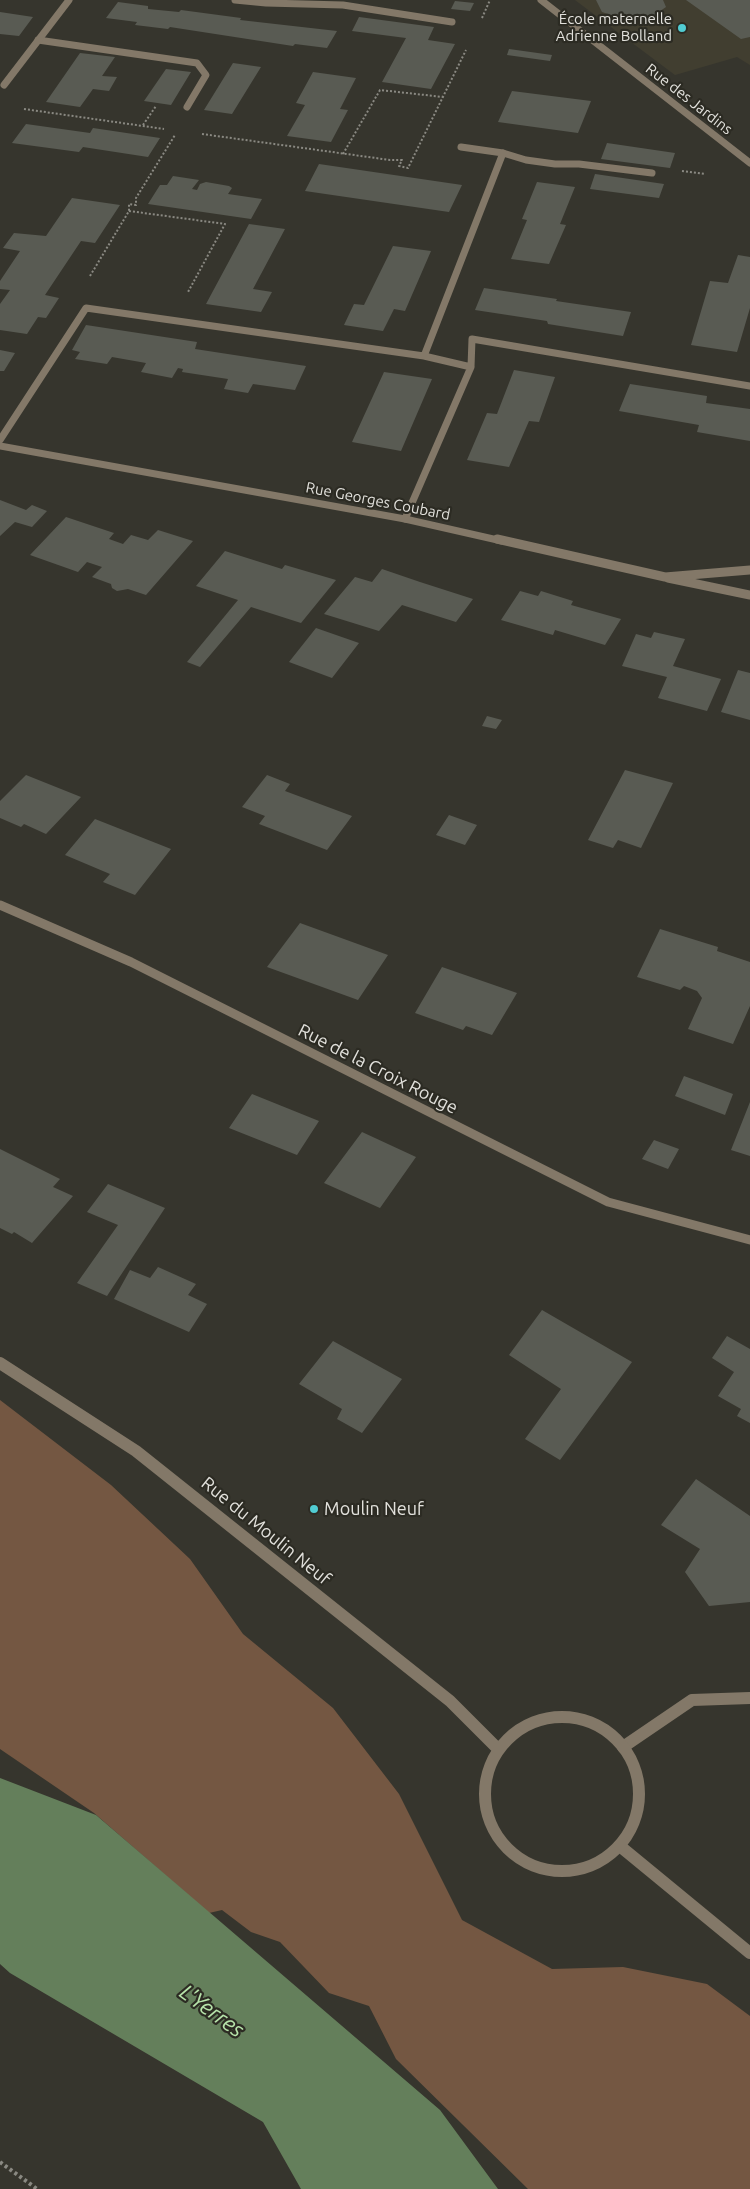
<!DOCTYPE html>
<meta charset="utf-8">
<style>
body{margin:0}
canvas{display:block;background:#36352d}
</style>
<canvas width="750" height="2189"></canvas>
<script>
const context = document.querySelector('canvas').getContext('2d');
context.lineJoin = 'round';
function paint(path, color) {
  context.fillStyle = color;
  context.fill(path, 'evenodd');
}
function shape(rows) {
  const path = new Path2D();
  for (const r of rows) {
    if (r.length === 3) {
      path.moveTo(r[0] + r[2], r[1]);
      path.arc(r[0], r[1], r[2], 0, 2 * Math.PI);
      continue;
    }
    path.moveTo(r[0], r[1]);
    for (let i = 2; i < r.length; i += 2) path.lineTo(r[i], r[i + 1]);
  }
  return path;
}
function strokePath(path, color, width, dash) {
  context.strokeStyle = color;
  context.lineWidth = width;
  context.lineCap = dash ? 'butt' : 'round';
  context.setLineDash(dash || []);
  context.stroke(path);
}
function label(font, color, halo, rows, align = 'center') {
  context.font = font + ' Ubuntu,sans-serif';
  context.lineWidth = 4.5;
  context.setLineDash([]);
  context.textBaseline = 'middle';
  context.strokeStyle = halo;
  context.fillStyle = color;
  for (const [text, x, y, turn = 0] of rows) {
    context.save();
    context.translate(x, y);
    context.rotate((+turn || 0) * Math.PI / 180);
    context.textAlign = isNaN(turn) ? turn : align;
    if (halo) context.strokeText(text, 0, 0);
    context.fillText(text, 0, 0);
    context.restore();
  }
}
const built = shape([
 [575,0,750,0,750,65,737,57,675,75]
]);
const green = shape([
 [0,1400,111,1485,190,1559,243,1634,333,1708,399,1794,462,1920,552,1969,623,1967,707,1984,750,2016,750,2189,528,2189,396,2059,369,2006,329,1993,280,1942,251,1932,222,1910,209,1913,94,1813,0,1749]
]);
const water = shape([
 [0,1778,96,1815,440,2110,498,2189,301,2189,263,2122,10,1973,0,1964]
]);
const building = shape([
 [596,0,663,0,666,7,650,18,623,19,602,12],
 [686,0,750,0,750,37,741,39],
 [455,1,474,3,470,11,451,9],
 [118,2,148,6,148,9,179,12,181,10,241,18,240,20,337,31,327,48,295,44,293,46,170,27,168,29,135,25,137,22,106,18],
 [0,12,33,17,19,36,0,34],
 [359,17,434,27,428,40,455,44,431,89,382,82,406,38,352,31],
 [509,49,552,55,550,61,507,55],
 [80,53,115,57,102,76,117,77,109,91,93,89,80,107,46,102],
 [233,63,261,67,232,114,204,110],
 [166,69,191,72,171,105,144,101],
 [313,72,356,78,340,109,348,110,331,142,287,136,305,105,296,103],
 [512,91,591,101,578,133,498,122],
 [26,124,90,133,93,128,160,138,148,157,83,147,79,152,12,143],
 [607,143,675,153,670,168,601,159],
 [319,164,462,185,449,212,305,191],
 [595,174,664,184,659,198,590,189],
 [173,176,199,180,192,189,197,190,200,184,206,182,229,186,232,188,228,194,262,199,251,219,148,204,160,185,167,185],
 [537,182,575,187,560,224,566,225,549,264,511,259,527,220,522,219],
 [72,198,120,205,95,243,81,241,45,295,59,298,46,318,38,317,27,334,0,330,0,304,10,290,0,289,0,281,20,251,3,248,14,233,46,236],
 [249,224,285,229,253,289,272,292,261,312,206,304],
 [393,246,431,251,405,311,394,309,383,331,344,325,354,304,364,305],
 [738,255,750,257,750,308,737,352,691,345,710,281,728,283],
 [484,288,557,299,556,301,631,312,623,336,548,324,547,321,475,310],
 [86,325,197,342,195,349,306,366,295,390,253,384,248,393,224,389,228,379,182,372,183,369,178,368,172,378,141,372,146,363,112,357,107,364,75,359,80,352,72,350],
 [0,350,15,353,4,371,0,371],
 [514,370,555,377,539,422,529,421,509,467,467,460,487,413,497,414],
 [384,372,432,379,401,451,352,442],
 [630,384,707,396,706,403,750,409,750,441,697,432,699,425,619,411],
 [0,500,26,510,32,505,47,511,32,527,15,522,0,536],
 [66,517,114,533,109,539,123,544,131,535,148,540,158,530,193,541,146,595,128,589,117,591,112,588,111,584,92,577,102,567,87,562,78,572,30,555],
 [225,551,282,569,285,565,336,580,301,623,251,607,200,667,187,662,238,600,196,586],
 [382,569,420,582,473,599,456,622,402,605,379,631,324,614,355,577,372,582],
 [520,591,538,596,541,591,573,601,571,605,621,619,605,645,555,630,553,635,501,620],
 [316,628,359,643,332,678,289,662],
 [654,632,685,639,673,666,721,679,707,711,658,698,667,677,622,666,636,634,651,638],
 [738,670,750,673,750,720,721,712],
 [487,716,502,720,496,729,482,726],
 [625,770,673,783,641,848,618,840,613,848,588,840],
 [26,775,81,797,46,834,24,824,21,827,0,818,0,801],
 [267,775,290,784,285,791,352,816,327,850,259,824,265,816,242,807],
 [449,815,477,825,465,845,436,835],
 [95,819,171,849,135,895,103,882,110,874,65,855],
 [300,923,388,955,358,1000,267,967],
 [660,929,718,947,717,951,750,962,750,1006,733,1044,688,1029,702,998,697,991,684,986,680,990,637,977],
 [442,967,517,993,492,1035,466,1026,463,1030,415,1013],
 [684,1076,733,1094,725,1115,675,1096],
 [252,1094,319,1121,297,1155,229,1128],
 [750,1102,750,1156,731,1150],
 [362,1132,416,1157,380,1208,324,1183],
 [654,1140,679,1149,668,1169,642,1159],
 [0,1149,60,1179,53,1187,73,1196,32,1243,14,1232,12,1234,0,1228],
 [108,1184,165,1208,107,1296,77,1283,118,1225,87,1212],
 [158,1267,196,1284,188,1295,207,1304,189,1332,114,1299,130,1270,150,1278],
 [542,1310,632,1362,560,1460,525,1439,561,1389,509,1355],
 [727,1336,750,1349,750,1423,737,1416,741,1409,718,1396,734,1372,712,1358],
 [333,1341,402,1379,362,1433,337,1419,342,1409,299,1384],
 [696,1479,750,1516,750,1602,709,1606,685,1572,700,1549,661,1525]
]);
const pathFar1 = shape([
 [482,18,490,0],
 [24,109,164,129],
 [143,125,156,106],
 [202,134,390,160,402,160,399,166,408,168,466,50],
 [343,154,380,90,443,97],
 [682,171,705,174],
 [129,211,225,224,188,292],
 [90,276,129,211,129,204,136,205,136,198,175,135]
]);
const path = shape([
 [0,2162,37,2189]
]);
const service = shape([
 [38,40,197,63,206,75,187,107],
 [503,153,526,160,555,164,579,164,652,173]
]);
const minorFar2 = shape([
 [235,0,266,3,343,5,452,22],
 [4,85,69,0],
 [471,367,472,339,750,386],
 [0,440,86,308,424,356,503,153,461,147],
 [405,519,471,367,424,356]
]);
const minorFar1 = shape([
 [668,578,750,595],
 [0,905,131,962,608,1202,750,1240]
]);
const minor = shape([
 [623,1747,692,1700,750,1698]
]);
const tertiaryFar2 = shape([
 [541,0,750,163],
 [0,446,405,519,502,541]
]);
const tertiaryFar1 = shape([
 [497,539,665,577,750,570]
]);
const tertiary = shape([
 [0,1363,136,1451,450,1701,496,1747],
 [562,1794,77],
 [621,1847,750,1953]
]);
const markers = [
 [682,28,5,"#51ccd2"],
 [314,1509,5,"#51ccd2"]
];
const farPoinames = [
 ["École maternelle",672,19],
 ["Adrienne Bolland",672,36]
];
const farStreetnames = [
 ["Rue des Jardins",689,99,38],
 ["Rue Georges Coubard",378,501,11]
];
const streetNames = [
 ["Rue de la Croix Rouge",378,1069,27],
 ["Rue du Moulin Neuf",266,1531,39]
];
const poiNames = [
 ["Moulin Neuf",324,1509]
];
const nearWaternames = [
 ["L'Yerres",212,2011,36]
];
paint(built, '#413e30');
paint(green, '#745742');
paint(water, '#647f5b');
paint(building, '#595b53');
strokePath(pathFar1, '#8a8982', 2, [2, 2]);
strokePath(path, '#8a8982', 4, [3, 3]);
strokePath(service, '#837868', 7);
strokePath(minorFar2, '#837868', 7);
strokePath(minorFar1, '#837868', 9);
strokePath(minor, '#837868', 12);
strokePath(tertiaryFar2, '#837868', 7);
strokePath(tertiaryFar1, '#837868', 9);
strokePath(tertiary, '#837868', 12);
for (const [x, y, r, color] of markers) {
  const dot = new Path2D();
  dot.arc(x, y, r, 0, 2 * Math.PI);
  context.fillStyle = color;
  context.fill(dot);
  strokePath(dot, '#2c2b23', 2);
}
label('15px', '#e2e1dc', '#2c2b23', farPoinames, 'right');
label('15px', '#e2e1dc', '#2c2b23', farStreetnames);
label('18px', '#e2e1dc', '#2c2b23', streetNames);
label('18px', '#e2e1dc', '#2c2b23', poiNames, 'left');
label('italic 22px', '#b7e4aa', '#2c2b23', nearWaternames);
</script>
